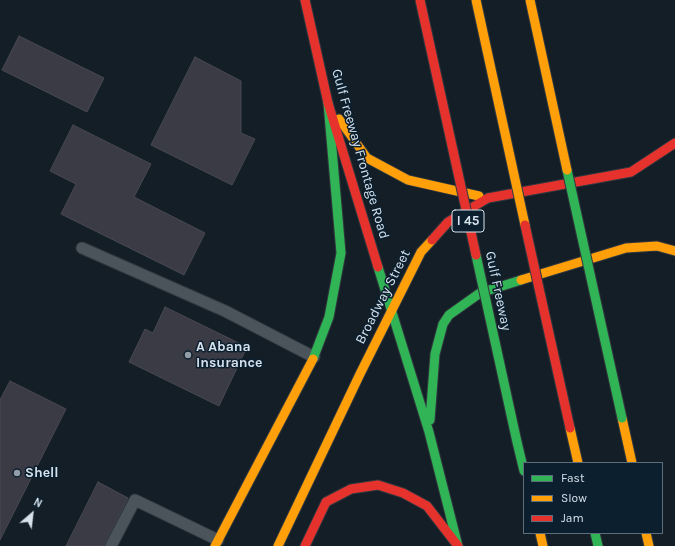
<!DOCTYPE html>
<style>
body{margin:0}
#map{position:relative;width:675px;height:546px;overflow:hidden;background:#141e26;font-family:Karla,sans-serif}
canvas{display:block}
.legend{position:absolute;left:523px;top:462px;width:140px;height:72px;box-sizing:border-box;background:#0c1f2e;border:1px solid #5d6d7a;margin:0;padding:5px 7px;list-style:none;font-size:12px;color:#d6e2ec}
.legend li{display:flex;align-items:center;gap:8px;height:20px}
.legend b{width:20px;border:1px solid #5d6d7a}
.north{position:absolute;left:12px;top:494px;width:40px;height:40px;-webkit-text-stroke:3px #0c1f2e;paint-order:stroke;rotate:28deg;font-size:11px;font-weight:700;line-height:16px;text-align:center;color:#d6e2ec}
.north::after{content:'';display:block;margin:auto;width:14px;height:18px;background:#d6e2ec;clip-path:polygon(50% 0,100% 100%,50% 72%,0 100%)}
</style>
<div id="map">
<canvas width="675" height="546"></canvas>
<ul class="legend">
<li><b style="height:5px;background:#30b455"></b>Fast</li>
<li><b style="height:5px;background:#ff9f0a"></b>Slow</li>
<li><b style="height:5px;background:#e5322d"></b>Jam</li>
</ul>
<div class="north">N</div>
</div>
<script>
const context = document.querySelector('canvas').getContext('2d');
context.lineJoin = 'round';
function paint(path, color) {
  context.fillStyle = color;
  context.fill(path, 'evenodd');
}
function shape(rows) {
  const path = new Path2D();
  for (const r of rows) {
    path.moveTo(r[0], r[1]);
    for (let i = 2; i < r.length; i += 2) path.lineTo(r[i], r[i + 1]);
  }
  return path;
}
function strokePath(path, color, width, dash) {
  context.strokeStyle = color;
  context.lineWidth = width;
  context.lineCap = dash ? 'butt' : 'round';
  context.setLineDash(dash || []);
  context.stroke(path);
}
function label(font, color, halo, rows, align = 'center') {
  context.font = font + ' Karla,sans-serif';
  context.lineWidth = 3;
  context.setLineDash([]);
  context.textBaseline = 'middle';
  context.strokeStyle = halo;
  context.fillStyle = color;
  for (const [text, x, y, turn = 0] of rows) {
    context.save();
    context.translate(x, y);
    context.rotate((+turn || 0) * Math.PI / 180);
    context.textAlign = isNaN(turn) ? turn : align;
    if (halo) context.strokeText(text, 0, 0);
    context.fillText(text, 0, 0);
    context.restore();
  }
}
const building = shape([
 [19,36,104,78,87,112,2,70,19,36],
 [195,57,241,81,241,133,255,139,232,185,151,145,195,57],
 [73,125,151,164,134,197,205,233,184,275,61,214,76,184,50,171,73,125],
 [165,307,247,347,219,406,129,362,145,329,153,333,165,307],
 [10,381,66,409,0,540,0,400,10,381],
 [98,482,128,498,104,546,66,546,98,482]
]);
const lane = shape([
 [82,248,225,311,314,357],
 [111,546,135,500,218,540]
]);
const fast = shape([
 [378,267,429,432,458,546],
 [313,359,329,317,341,253,328,103],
 [430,420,435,354,443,324,449,315,480,293,521,280],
 [517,442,524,471],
 [595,533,598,546]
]);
const slow = shape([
 [339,119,367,158,408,180,479,196],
 [521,280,626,248,657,246,675,251],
 [622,418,632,463],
 [570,428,578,463],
 [540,533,543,546],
 [646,533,649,546],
 [215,546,313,359],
 [278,546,360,374,421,252,432,240]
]);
const jam = shape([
 [305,0,328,103,378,267],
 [432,240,448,222,488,198,631,172,675,143],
 [305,546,326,502,351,489,378,485,403,493,427,506,458,546]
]);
const fastBridge = shape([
 [567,170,622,418],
 [476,255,517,442]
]);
const slowBridge = shape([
 [476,0,525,225],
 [530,0,567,170]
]);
const jamBridge = shape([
 [420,0,476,255],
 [525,225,570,428]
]);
const markers = [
 [188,355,4,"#929da7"],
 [17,473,4,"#929da7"]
];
const shields = [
 [468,221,32]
];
const shieldNames = [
 ["I 45",468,221]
];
const streetNames = [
 ["Gulf Freeway Frontage Road",360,154,74],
 ["Gulf Freeway",498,291,78],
 ["Broadway Street",383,297,-63]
];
const poiNames = [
 ["A Abana",196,347],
 ["Insurance",196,363],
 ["Shell",25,473]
];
paint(building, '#3b3b46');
strokePath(building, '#484951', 1);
strokePath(lane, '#31383f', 13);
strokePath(fast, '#31383f', 11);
strokePath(slow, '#31383f', 11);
strokePath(jam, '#31383f', 11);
strokePath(lane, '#4b545b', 11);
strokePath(fast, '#30b455', 9);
strokePath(slow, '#ff9f0a', 9);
strokePath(jam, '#e5322d', 9);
strokePath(fastBridge, '#31383f', 11, []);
strokePath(slowBridge, '#31383f', 11, []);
strokePath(jamBridge, '#31383f', 11, []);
strokePath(fastBridge, '#30b455', 9);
strokePath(slowBridge, '#ff9f0a', 9);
strokePath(jamBridge, '#e5322d', 9);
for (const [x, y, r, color] of markers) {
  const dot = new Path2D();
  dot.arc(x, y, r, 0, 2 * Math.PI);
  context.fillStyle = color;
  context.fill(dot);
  strokePath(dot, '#0c1f2e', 1.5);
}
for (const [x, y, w] of shields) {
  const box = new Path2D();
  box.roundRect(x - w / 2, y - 11, w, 22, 3);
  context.fillStyle = '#0c1f2e';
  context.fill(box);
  strokePath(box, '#d6e2ec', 1);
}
label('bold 13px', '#d6e2ec', null, shieldNames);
label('14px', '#d6e2ec', '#0c1f2e', streetNames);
label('bold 14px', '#d6e2ec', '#0c1f2e', poiNames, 'left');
</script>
